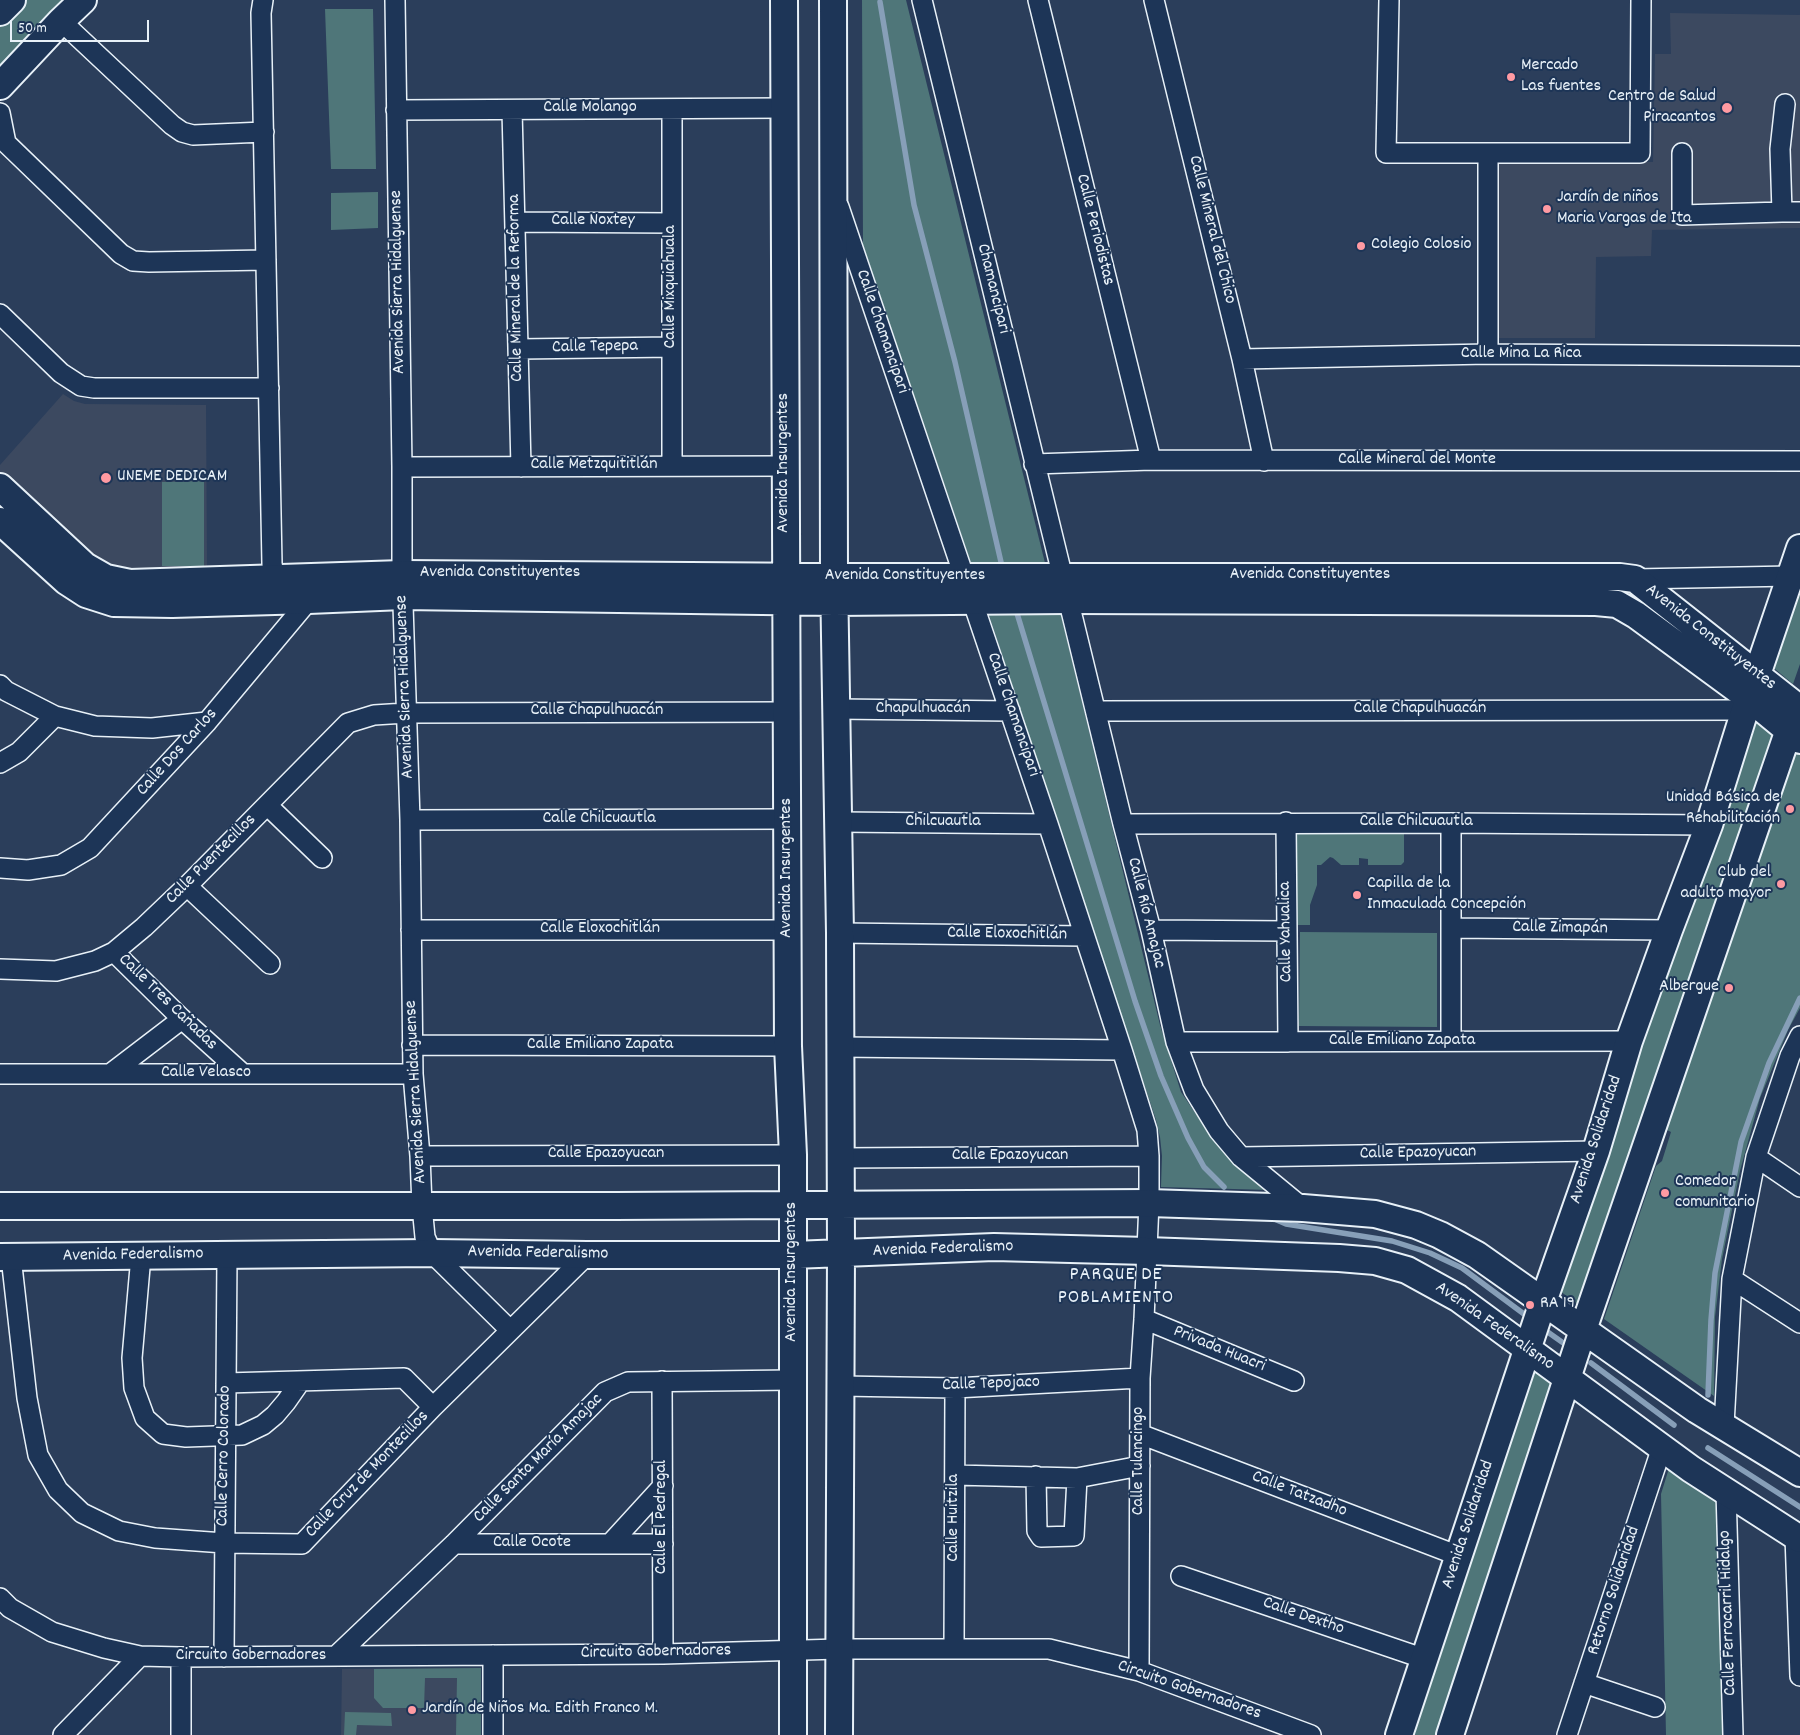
<!DOCTYPE html>
<meta charset="utf-8">
<style>
body{margin:0}
#map{position:relative;width:1800px;height:1735px;overflow:hidden;background:#2b3e5b;font-family:Dekko,sans-serif}
canvas{display:block}
.scale{position:absolute;left:10px;top:20px;width:139px;height:22px;box-sizing:border-box;border:2px solid #e8f1f8;border-top:0;padding-left:6px;font-size:15px;line-height:18px;white-space:nowrap;color:#e8f1f8;-webkit-text-stroke:4px #1d3557;paint-order:stroke}
</style>
<div id="map">
<canvas width="1800" height="1735"></canvas>
<div class="scale">50 m</div>
</div>
<script>
const context = document.querySelector('canvas').getContext('2d');
context.lineJoin = 'round';
function paint(path, color) {
  context.fillStyle = color;
  context.fill(path, 'evenodd');
}
function shape(rows) {
  const path = new Path2D();
  for (const r of rows) {
    path.moveTo(r[0], r[1]);
    for (let i = 2; i < r.length; i += 2) path.lineTo(r[i], r[i + 1]);
  }
  return path;
}
function strokePath(path, color, width, dash) {
  context.strokeStyle = color;
  context.lineWidth = width;
  context.lineCap = dash ? 'butt' : 'round';
  context.setLineDash(dash || []);
  context.stroke(path);
}
function label(font, color, halo, rows, align = 'center') {
  context.font = font + ' Dekko,sans-serif';
  context.lineWidth = 4;
  context.setLineDash([]);
  context.textBaseline = 'middle';
  context.strokeStyle = halo;
  context.fillStyle = color;
  for (const [text, x, y, turn = 0] of rows) {
    context.save();
    context.translate(x, y);
    context.rotate((+turn || 0) * Math.PI / 180);
    context.textAlign = isNaN(turn) ? turn : align;
    if (halo) context.strokeText(text, 0, 0);
    context.fillText(text, 0, 0);
    context.restore();
  }
}
const built = shape([
 [1670,13,1800,15,1800,228,1652,230,1651,256,1596,257,1595,338,1499,338,1498,161,1653,162,1655,54,1671,54],
 [63,394,74,401,85,404,206,405,207,567,130,569,98,561,85,554,0,474,0,465],
 [481,1668,481,1735,341,1735,342,1669]
]);
const green = shape([
 [23,0,64,0,0,71,0,25],
 [862,0,906,0,1045,563,971,563,863,245],
 [325,9,373,9,376,169,331,169],
 [378,192,378,228,331,230,331,193],
 [204,481,204,566,162,566,162,482],
 [1800,572,1800,664,1793,684,1769,664],
 [1059,607,1160,1025,1181,1092,1204,1126,1230,1155,1270,1190,1161,1187,1162,1156,1160,1137,1156,1120,987,609],
 [1751,713,1775,731,1582,1307,1557,1289],
 [1796,752,1800,755,1800,1008,1788,1030,1760,1098,1740,1171,1722,1259,1715,1317,1714,1396,1604,1319,1656,1166,1662,1161,1671,1132,1665,1129],
 [1404,831,1404,862,1401,865,1368,865,1368,859,1359,858,1359,865,1341,865,1333,858,1330,857,1321,865,1317,865,1317,885,1310,905,1310,925,1296,925,1296,835,1301,832],
 [1300,932,1437,933,1437,1027,1299,1026],
 [1533,1361,1557,1380,1440,1735,1415,1735,1423,1692],
 [1670,1465,1717,1496,1724,1735,1666,1735,1661,1494],
 [481,1668,481,1735,456,1735,457,1678,425,1678,424,1708,383,1708,374,1698,374,1669],
 [345,1712,391,1713,392,1726,357,1725,356,1735,344,1735]
]);
const stream = shape([
 [880,2,914,205,955,362,1001,562],
 [1016,610,1135,1001,1161,1076,1188,1138,1204,1167,1224,1187],
 [1272,1218,1286,1224,1392,1241,1430,1253,1462,1268,1528,1317],
 [1542,1328,1569,1347],
 [1591,1363,1674,1425],
 [1708,1395,1711,1320,1715,1273,1741,1142,1769,1063,1800,998],
 [1708,1448,1800,1507]
]);
const street = shape([
 [263,0,261,13,272,564,275,578],
 [395,0,402,467,402,574,410,820,413,1074,420,1156,422,1206,425,1237,432,1253,510,1330],
 [922,0,1123,824,1151,930,1176,1042,1194,1090,1219,1131,1241,1157,1303,1208],
 [1038,0,1151,460],
 [1154,0,1242,359,1264,461],
 [1389,0,1386,153,1640,153,1641,0],
 [61,21,172,125,182,132,193,135,264,132],
 [672,109,672,466],
 [396,110,784,108],
 [512,110,521,467],
 [0,113,6,143,121,254,133,261,149,262,266,260],
 [1488,153,1488,354],
 [1682,153,1682,215,1782,212,1800,212],
 [839,207,1048,824,1122,1050,1147,1130,1149,1156,1149,1203,1144,1319,1140,1378,1139,1671],
 [1782,212,1780,149,1785,104],
 [515,222,672,223],
 [0,314,61,373,81,386,94,388,269,388],
 [519,349,672,347],
 [1242,359,1488,354,1800,356],
 [1034,464,1151,460,1800,461],
 [402,467,785,466],
 [1635,579,1791,576],
 [0,685,6,691,55,716,95,726,152,728,207,722],
 [837,709,1010,711],
 [1096,711,1745,710],
 [0,763,19,752,55,716],
 [267,805,322,858],
 [410,820,788,819],
 [839,822,1048,824],
 [1286,822,1288,1042],
 [1123,824,1451,823,1709,825],
 [0,868,28,870,61,865,90,848,207,722,309,600,310,593],
 [187,886,270,964],
 [1451,928,1669,930],
 [411,930,788,930],
 [1151,930,1287,931],
 [840,933,1084,936],
 [114,952,182,1019,243,1074],
 [0,969,56,971,95,961,114,952,144,927,187,886,348,723,374,715,406,713,788,712],
 [1451,1041,1451,823],
 [1176,1042,1629,1041],
 [412,1045,788,1046],
 [840,1047,1122,1050],
 [0,1074,413,1074],
 [110,1074,182,1019],
 [420,1156,793,1155],
 [1241,1157,1596,1151],
 [1756,1157,1800,1187],
 [841,1158,1149,1156],
 [141,1256,132,1358,134,1388,145,1418,163,1434,186,1437,242,1435,263,1425,275,1415,286,1402,300,1382],
 [11,1257,27,1398,38,1455,58,1490,82,1513,119,1531,155,1538,224,1543,302,1544,433,1407,587,1255],
 [1732,1279,1800,1323],
 [1144,1319,1294,1381],
 [662,1381,663,1654],
 [226,1383,404,1378,433,1407],
 [842,1386,955,1388,1140,1378],
 [1724,1425,1732,1279,1756,1157,1790,1056,1800,1036],
 [1140,1434,1459,1556],
 [955,1475,1077,1478,1140,1466],
 [1036,1476,1037,1531,1041,1537,1074,1536,1077,1478],
 [1726,1491,1733,1735],
 [1795,1536,1800,1676],
 [454,1544,663,1544],
 [610,1544,663,1486],
 [1181,1576,1425,1659],
 [0,1598,10,1608,52,1632,104,1648,140,1656,181,1657,663,1654,839,1649,1049,1649,1139,1671,1311,1735],
 [954,1648,955,1388],
 [493,1655,493,1735],
 [336,1656,454,1544,605,1392,628,1382,792,1380],
 [224,1657,227,1255],
 [1584,1683,1655,1707],
 [63,1735,140,1656],
 [181,1735,181,1657],
 [1567,1735,1662,1447]
]);
const secondary = shape([
 [784,0,788,1046,793,1155,793,1735],
 [833,0,834,577,840,933,841,1253,839,1735],
 [0,12,12,0],
 [0,86,61,21,83,0],
 [0,487,85,566,106,578,130,583,402,574,834,577,1620,577,1635,579,1800,709],
 [0,521,66,581,86,594,114,603,172,604,309,600,403,596,834,602,1068,600,1366,601,1596,602,1617,604,1636,615,1749,698,1800,740],
 [0,1206,615,1206,1149,1203,1303,1208,1375,1214,1416,1225,1440,1235,1477,1255,1697,1410,1800,1473],
 [0,1257,432,1253,587,1255,793,1255,994,1247,1147,1251,1339,1258,1375,1261,1407,1270,1458,1298,1691,1469,1800,1539],
 [1399,1735,1543,1302,1596,1151,1629,1041,1669,930,1709,825,1745,710,1800,548],
 [1450,1735,1583,1330,1794,715]
]);
const markers = [
 [1511,77,5,"#ff9aa2"],
 [1727,108,6,"#ff9aa2"],
 [1547,209,5,"#ff9aa2"],
 [1361,246,5,"#ff9aa2"],
 [106,478,6,"#ff9aa2"],
 [1790,809,5,"#ff9aa2"],
 [1781,884,5,"#ff9aa2"],
 [1357,895,5,"#ff9aa2"],
 [1729,988,5,"#ff9aa2"],
 [1665,1193,5,"#ff9aa2"],
 [1530,1305,5,"#ff9aa2"],
 [412,1710,5,"#ff9aa2"]
];
const poiNames = [
 ["Mercado",1521,67],
 ["Las fuentes",1521,88],
 ["Centro de Salud",1716,98,"right"],
 ["Piracantos",1716,119,"right"],
 ["Jardín de niños",1557,199],
 ["Maria Vargas de Ita",1557,220],
 ["Colegio Colosio",1371,246],
 ["UNEME DEDICAM",117,478],
 ["Unidad Básica de",1780,799,"right"],
 ["Rehabilitación",1780,820,"right"],
 ["Club del",1771,874,"right"],
 ["adulto mayor",1771,895,"right"],
 ["Capilla de la",1367,885],
 ["Inmaculada Concepción",1367,906],
 ["Albergue",1719,988,"right"],
 ["Comedor",1675,1183],
 ["comunitario",1675,1204],
 ["RA 19",1540,1305],
 ["Jardín de Niños Ma. Edith Franco M.",422,1710]
];
const streetNames = [
 ["Calle Molango",590,109],
 ["Calle Noxtey",593,222],
 ["Calle Periodistas",1094,230,76],
 ["Calle Mineral del Chico",1211,230,76],
 ["Avenida Sierra Hidalguense",399,282,-91],
 ["Calle Mixquiahuala",672,287,-90],
 ["Calle Mineral de la Reforma",517,288,-91],
 ["Chamancipari",992,289,76],
 ["Calle Chamancipari",881,332,71],
 ["Calle Tepepa",595,348,-1],
 ["Calle Mina La Rica",1521,355],
 ["Calle Mineral del Monte",1417,461],
 ["Avenida Insurgentes",785,463,-90],
 ["Calle Metzquititlán",594,466],
 ["Avenida Constituyentes",500,574],
 ["Avenida Constituyentes",1310,576],
 ["Avenida Constituyentes",905,577],
 ["Avenida Constituyentes",1710,638,38],
 ["Avenida Sierra Hidalguense",406,687,-92],
 ["Chapulhuacán",923,710],
 ["Calle Chapulhuacán",1420,710],
 ["Calle Chapulhuacán",597,712],
 ["Calle Chamancipari",1012,715,71],
 ["Calle Dos Carlos",178,753,-48],
 ["Calle Chilcuautla",599,820],
 ["Chilcuautla",943,823],
 ["Calle Chilcuautla",1416,823],
 ["Calle Puentecillos",212,860,-45],
 ["Avenida Insurgentes",788,868,-90],
 ["Calle Río Amajac",1145,913,76],
 ["Calle Zimapán",1560,929,1],
 ["Calle Eloxochitlán",600,930],
 ["Calle Yahualica",1287,932,-91],
 ["Calle Eloxochitlán",1007,935,1],
 ["Calle Tres Cañadas",167,1003,44],
 ["Calle Emiliano Zapata",1402,1042],
 ["Calle Emiliano Zapata",600,1046],
 ["Calle Velasco",206,1074],
 ["Avenida Sierra Hidalguense",417,1092,-93],
 ["Avenida Solidaridad",1597,1140,-72],
 ["Calle Epazoyucan",1418,1154,-1],
 ["Calle Epazoyucan",606,1155],
 ["Calle Epazoyucan",1010,1157],
 ["Avenida Federalismo",943,1250,-2],
 ["Avenida Federalismo",538,1254,1],
 ["Avenida Federalismo",133,1256,-1],
 ["Avenida Insurgentes",793,1272,-90],
 ["Avenida Federalismo",1494,1327,35],
 ["Privada Huacri",1219,1350,22],
 ["Calle Tepojaco",991,1385,-2],
 ["Calle Cerro Colorado",225,1456,-89],
 ["Calle Santa María Amajac",539,1459,-45],
 ["Calle Tulancingo",1140,1461,-90],
 ["Calle Cruz de Montecillos",368,1475,-46],
 ["Calle Tatzadho",1299,1495,21],
 ["Calle El Pedregal",663,1517,-90],
 ["Calle Huitzila",955,1518,-90],
 ["Avenida Solidaridad",1469,1525,-72],
 ["Calle Ocote",532,1544],
 ["Retorno Solidaridad",1615,1591,-72],
 ["Calle Ferrocarril Hidalgo",1729,1613,-92],
 ["Calle Dextho",1303,1617,19],
 ["Circuito Gobernadores",656,1653,-1],
 ["Circuito Gobernadores",251,1657],
 ["Circuito Gobernadores",1189,1691,19]
];
const quarterNames = [
 ["PARQUE DE",1116,1276],
 ["POBLAMIENTO",1116,1299]
];
paint(built, '#3c4960');
paint(green, '#4f7679');
strokePath(stream, '#879fb8', 5.5);
strokePath(street, '#e8f1f8', 22);
strokePath(secondary, '#e8f1f8', 30);
strokePath(street, '#1d3557', 19);
strokePath(secondary, '#1d3557', 26);
for (const [x, y, r, color] of markers) {
  const dot = new Path2D();
  dot.arc(x, y, r, 0, 2 * Math.PI);
  context.fillStyle = color;
  context.fill(dot);
  strokePath(dot, '#1d3557', 2);
}
label('18px', '#e8f1f8', '#1d3557', poiNames, 'left');
label('18px', '#e8f1f8', '#1d3557', streetNames);
context.letterSpacing = '1px';
label('20px', '#e8f1f8', '#1d3557', quarterNames);
context.letterSpacing = '0px';
</script>
